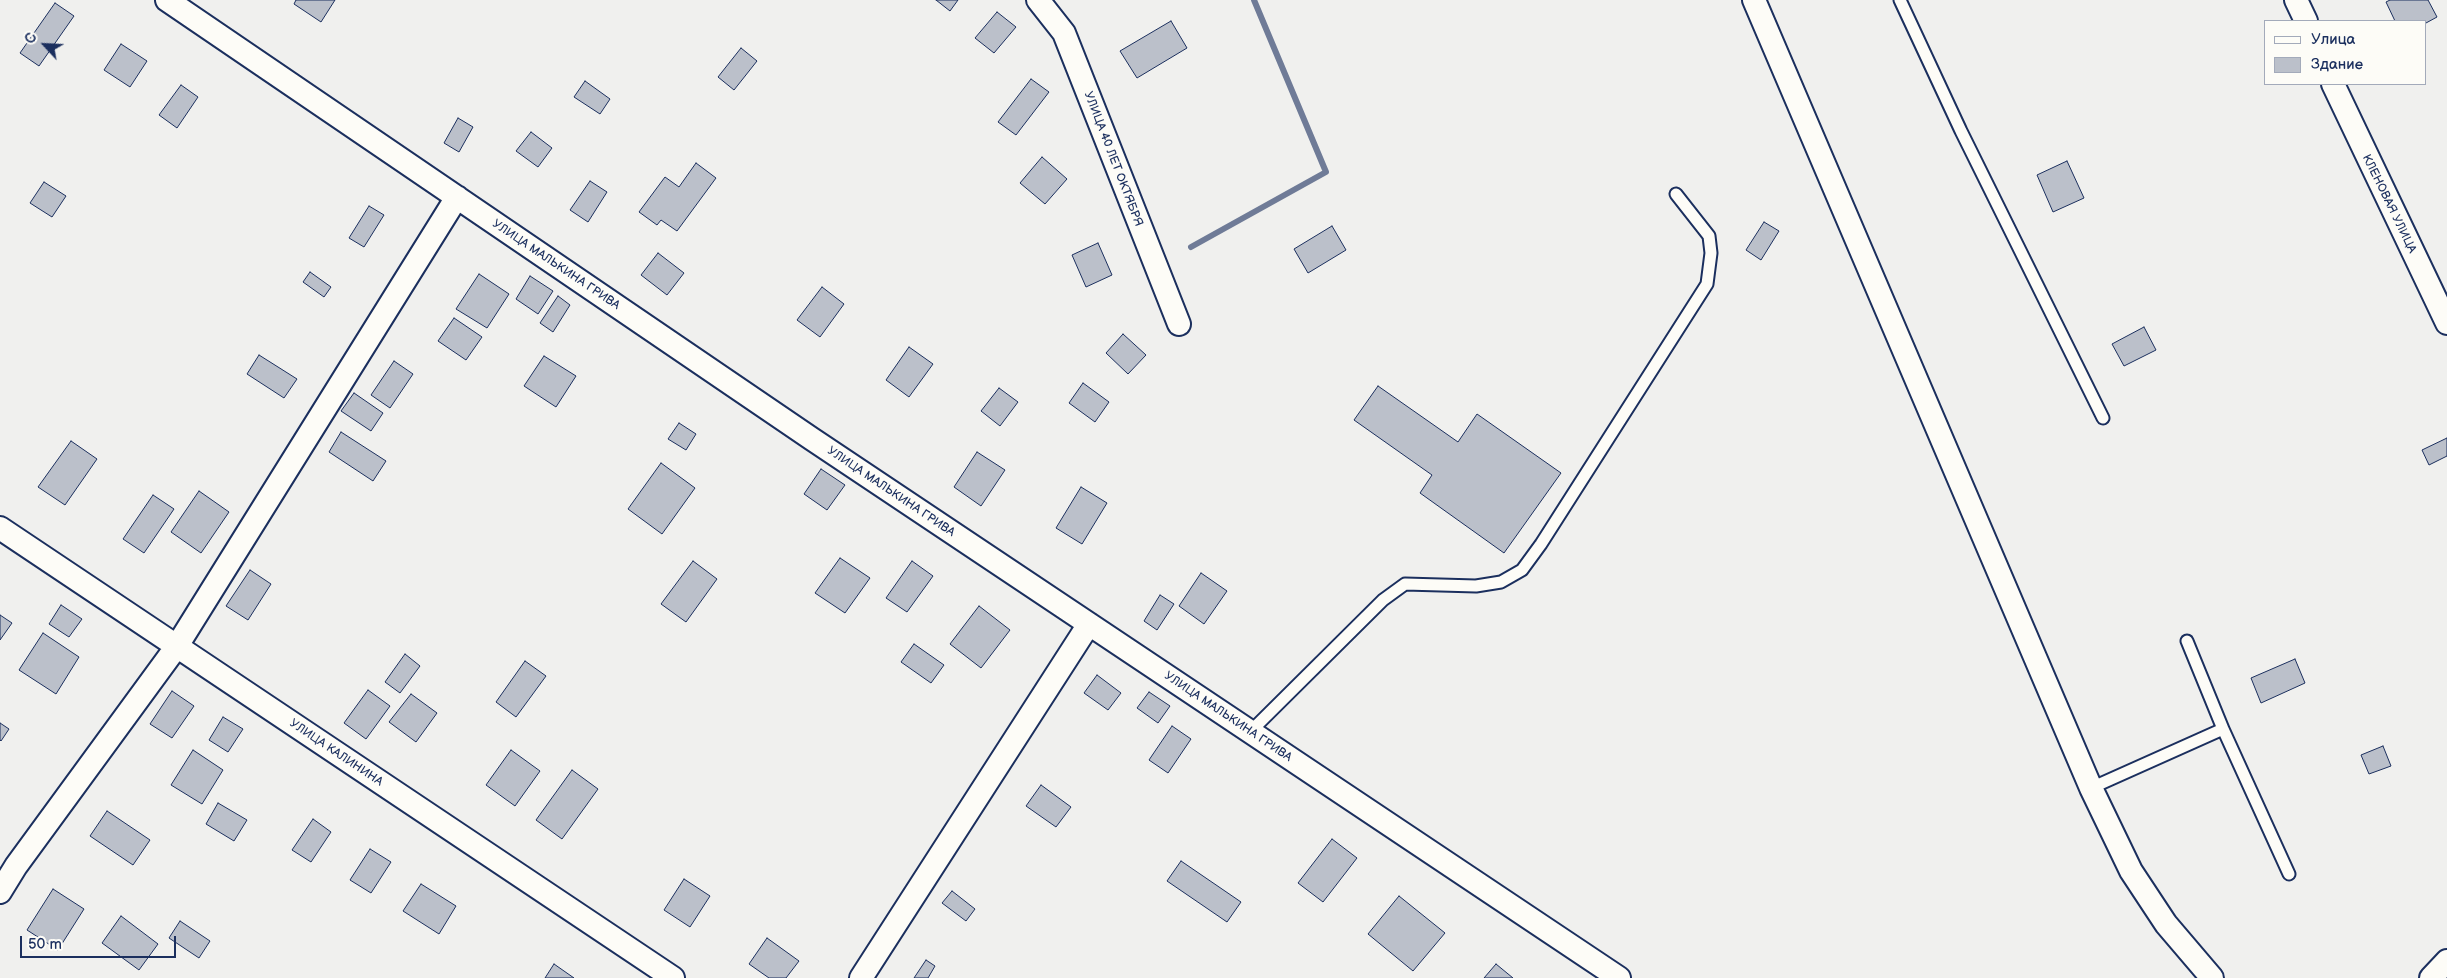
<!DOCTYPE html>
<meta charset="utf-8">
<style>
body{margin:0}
#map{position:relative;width:2447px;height:978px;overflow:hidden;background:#f0f0ee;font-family:"Balsamiq Sans",sans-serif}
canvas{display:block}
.legend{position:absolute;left:2264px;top:20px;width:162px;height:65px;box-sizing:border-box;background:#fdfcf7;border:1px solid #a3aaba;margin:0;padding:6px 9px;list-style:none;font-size:15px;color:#1b2f5e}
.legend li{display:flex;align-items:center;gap:10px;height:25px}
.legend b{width:25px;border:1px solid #a3aaba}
.north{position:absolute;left:20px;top:20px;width:50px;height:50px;-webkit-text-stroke:4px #fdfcf7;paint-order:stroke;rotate:295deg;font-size:14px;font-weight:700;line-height:20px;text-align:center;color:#1b2f5e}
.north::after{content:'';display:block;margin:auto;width:18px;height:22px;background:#1b2f5e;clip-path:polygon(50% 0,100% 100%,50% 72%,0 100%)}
.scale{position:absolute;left:20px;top:936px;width:156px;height:22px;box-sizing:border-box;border:2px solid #1b2f5e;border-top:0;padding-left:6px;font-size:15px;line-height:18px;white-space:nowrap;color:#1b2f5e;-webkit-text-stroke:4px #fdfcf7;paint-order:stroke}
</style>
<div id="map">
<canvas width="2447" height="978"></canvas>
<ul class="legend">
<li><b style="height:6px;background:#fdfcf7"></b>Улица</li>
<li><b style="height:14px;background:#bbc0ca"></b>Здание</li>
</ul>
<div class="north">С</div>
<div class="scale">50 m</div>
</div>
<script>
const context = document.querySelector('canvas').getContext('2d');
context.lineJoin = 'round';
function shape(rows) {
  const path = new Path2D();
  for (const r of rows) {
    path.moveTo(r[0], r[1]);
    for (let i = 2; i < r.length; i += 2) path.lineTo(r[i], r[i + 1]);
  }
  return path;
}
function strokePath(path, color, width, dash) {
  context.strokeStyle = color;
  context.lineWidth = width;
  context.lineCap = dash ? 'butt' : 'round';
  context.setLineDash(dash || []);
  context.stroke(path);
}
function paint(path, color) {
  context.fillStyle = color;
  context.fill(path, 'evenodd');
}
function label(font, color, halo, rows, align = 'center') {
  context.font = font + ' "Balsamiq Sans",sans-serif';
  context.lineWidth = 4;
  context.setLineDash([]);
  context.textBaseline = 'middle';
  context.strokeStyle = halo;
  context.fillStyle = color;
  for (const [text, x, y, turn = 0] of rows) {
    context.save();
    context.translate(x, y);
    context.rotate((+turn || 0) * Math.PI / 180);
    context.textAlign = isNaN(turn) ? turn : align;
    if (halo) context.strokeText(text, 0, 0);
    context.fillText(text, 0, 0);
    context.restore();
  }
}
const stream = shape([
 [1191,247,1326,172,1254,0]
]);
const building = shape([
 [296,0,335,0,321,22,294,4,296,0],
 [936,0,958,0,950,11,936,0],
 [2390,0,2428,0,2437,17,2426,23,2395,21,2386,2,2390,0],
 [55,3,74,16,39,66,20,53,55,3],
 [997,12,1016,27,994,53,975,38,997,12],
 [1171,21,1187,48,1137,78,1120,51,1171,21],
 [121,44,147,61,130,87,104,70,121,44],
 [741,48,757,61,734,90,718,77,741,48],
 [1031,79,1049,92,1016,135,998,122,1031,79],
 [585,81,610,99,600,114,574,97,585,81],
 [181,85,198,97,177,128,159,115,181,85],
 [458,118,473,127,459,152,444,143,458,118],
 [531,132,552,148,538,167,516,151,531,132],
 [1042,157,1067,179,1045,204,1020,183,1042,157],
 [2067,161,2084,198,2053,212,2037,175,2067,161],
 [696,163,716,178,677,231,661,220,657,225,639,212,665,177,679,187,696,163],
 [590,181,607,192,588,222,570,210,590,181],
 [44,182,66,196,52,217,30,203,44,182],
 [369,206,384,215,364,247,349,238,369,206],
 [1764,222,1779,231,1761,260,1746,250,1764,222],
 [1332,226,1346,250,1308,273,1294,249,1332,226],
 [1098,243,1112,275,1086,287,1072,255,1098,243],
 [658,253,684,273,667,295,641,275,658,253],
 [310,272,331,287,324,297,303,282,310,272],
 [479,274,509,294,487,328,456,309,479,274],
 [530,276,553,291,538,314,516,299,530,276],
 [822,287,844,304,820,337,797,320,822,287],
 [558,296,570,305,553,332,540,323,558,296],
 [454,318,482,337,466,360,438,341,454,318],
 [2144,327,2156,350,2124,366,2112,344,2144,327],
 [1123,334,1146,355,1128,374,1106,353,1123,334],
 [909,347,933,364,909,397,886,380,909,347],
 [259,355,297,379,284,398,247,374,259,355],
 [544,356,576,376,556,407,524,386,544,356],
 [394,361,413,374,390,408,371,395,394,361],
 [1083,383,1109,402,1095,422,1069,403,1083,383],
 [1378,386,1458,442,1477,414,1561,473,1504,553,1420,493,1432,475,1354,420,1378,386],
 [999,388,1018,402,1000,426,981,411,999,388],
 [354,393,383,413,371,431,341,411,354,393],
 [679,423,696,434,686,450,668,439,679,423],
 [341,432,386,461,373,481,329,452,341,432],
 [2447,438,2447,456,2429,465,2422,450,2447,438],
 [71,441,97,459,65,505,38,487,71,441],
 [977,452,1005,470,981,506,954,487,977,452],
 [661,463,695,488,662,534,628,509,661,463],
 [821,469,845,485,827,510,804,494,821,469],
 [1081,487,1107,503,1082,544,1056,528,1081,487],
 [199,491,229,512,201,553,171,532,199,491],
 [153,495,174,509,144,553,123,539,153,495],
 [840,558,870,578,845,613,815,593,840,558],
 [693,561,717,579,686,622,661,604,693,561],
 [912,561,933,576,907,612,886,598,912,561],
 [250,570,271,584,248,620,226,606,250,570],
 [1201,573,1227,591,1204,624,1179,606,1201,573],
 [1160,595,1174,604,1157,630,1144,621,1160,595],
 [61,605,82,619,69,637,49,624,61,605],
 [979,606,1010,630,981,668,950,644,979,606],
 [0,615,12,623,0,640,0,615],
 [43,633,79,657,56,694,19,670,43,633],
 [914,644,944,665,931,683,901,662,914,644],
 [405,654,420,666,400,693,385,682,405,654],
 [2295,659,2305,683,2261,703,2251,678,2295,659],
 [525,661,546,676,516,717,496,702,525,661],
 [1097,675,1121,693,1108,710,1084,693,1097,675],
 [368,690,390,706,366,739,344,723,368,690],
 [172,691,194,706,172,738,150,724,172,691],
 [1149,692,1170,706,1158,723,1137,708,1149,692],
 [411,694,437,713,416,742,389,722,411,694],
 [223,717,243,729,228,752,209,740,223,717],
 [0,723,9,729,1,741,0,740,0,723],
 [1172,726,1191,739,1168,773,1149,760,1172,726],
 [2383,746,2391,766,2369,774,2361,755,2383,746],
 [193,750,223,770,202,804,171,785,193,750],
 [511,750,540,771,515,806,486,785,511,750],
 [572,770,598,789,562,839,536,820,572,770],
 [1041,785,1071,807,1056,827,1026,806,1041,785],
 [218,803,247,820,234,841,206,824,218,803],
 [107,811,150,840,133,865,90,836,107,811],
 [313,819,331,832,311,862,292,850,313,819],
 [1332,839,1357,858,1323,902,1298,883,1332,839],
 [370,849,391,862,371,893,350,880,370,849],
 [1181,861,1241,902,1227,922,1167,881,1181,861],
 [684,879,710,896,690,927,664,910,684,879],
 [421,884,456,906,439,934,403,911,421,884],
 [53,889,84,909,58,950,27,930,53,889],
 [952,891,975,909,966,921,942,903,952,891],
 [1399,896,1445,933,1413,971,1368,934,1399,896],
 [121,916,158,944,139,970,102,943,121,916],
 [180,921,210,941,199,958,169,938,180,921],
 [767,938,799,961,786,978,769,978,749,964,767,938],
 [926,960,935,966,928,978,914,978,926,960],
 [554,964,574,978,545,978,554,964],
 [1496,964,1513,978,1484,978,1496,964]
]);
const service = shape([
 [1900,0,1961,131,2103,418],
 [2187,641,2223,729],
 [1250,732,1383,600,1405,584,1476,586,1501,582,1522,570,1541,544,1707,284,1711,253,1709,236,1676,194],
 [2091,788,2223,729,2289,874]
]);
const minor = shape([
 [167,0,812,439,1619,978],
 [1038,0,1064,33,1179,324],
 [1754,0,2091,788,2131,871,2166,924,2212,978],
 [2296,0,2306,21],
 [2333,84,2447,323],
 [0,528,673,978],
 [0,892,16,866,177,646,457,197],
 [861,978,1089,624],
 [2431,978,2447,961]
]);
const streetNames = [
 ["УЛИЦА 40 ЛЕТ ОКТЯБРЯ",1113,159,69],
 ["КЛЕНОВАЯ УЛИЦА",2389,204,64],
 ["УЛИЦА МАЛЬКИНА ГРИВА",556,265,34],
 ["УЛИЦА МАЛЬКИНА ГРИВА",891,492,34],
 ["УЛИЦА МАЛЬКИНА ГРИВА",1228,717,34],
 ["УЛИЦА КАЛИНИНА",336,753,34]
];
strokePath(stream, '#6f7b97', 6);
paint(building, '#bbc0ca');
strokePath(building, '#1b2f5e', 1);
strokePath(service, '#1b2f5e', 15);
strokePath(minor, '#1b2f5e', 26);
strokePath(service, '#fdfcf7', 11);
strokePath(minor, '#fdfcf7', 22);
label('12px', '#1b2f5e', '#fdfcf7', streetNames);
</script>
